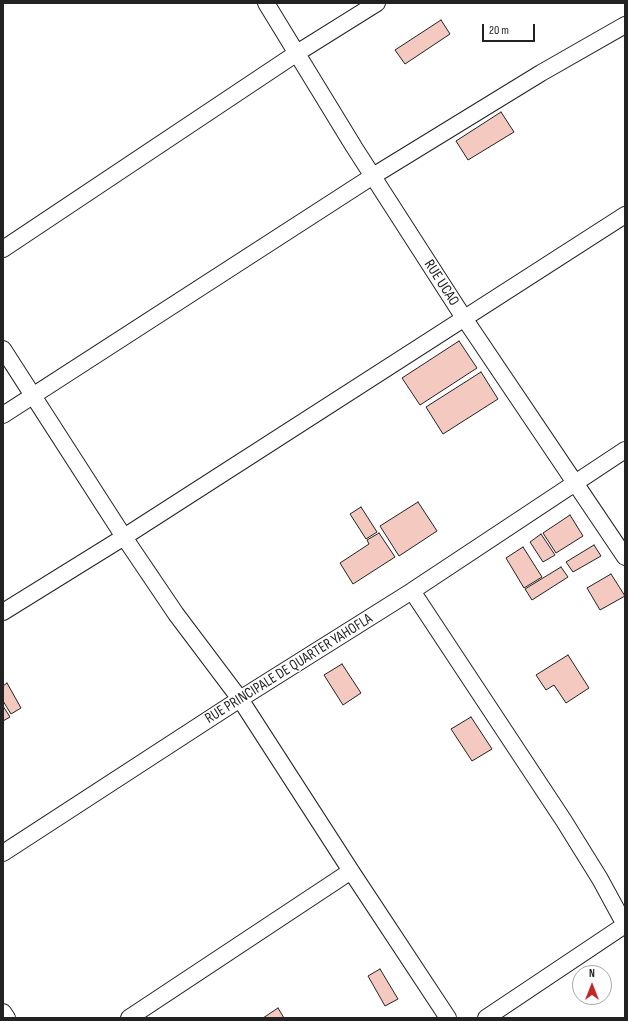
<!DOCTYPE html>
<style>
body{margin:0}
#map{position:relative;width:628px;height:1021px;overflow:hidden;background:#fff;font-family:"Sofia Sans Condensed",sans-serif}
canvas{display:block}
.frame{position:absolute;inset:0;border:4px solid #222;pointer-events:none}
.north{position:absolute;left:572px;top:965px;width:40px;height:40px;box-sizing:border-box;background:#fff;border:1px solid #a7a7a7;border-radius:50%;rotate:0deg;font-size:11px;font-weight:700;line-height:16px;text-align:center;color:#222}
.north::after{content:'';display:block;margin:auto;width:14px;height:18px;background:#c62828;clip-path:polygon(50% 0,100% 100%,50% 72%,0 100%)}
.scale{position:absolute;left:482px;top:24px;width:53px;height:18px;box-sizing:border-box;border:2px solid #222;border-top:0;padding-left:5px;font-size:12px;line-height:14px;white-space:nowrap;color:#222;-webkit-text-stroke:3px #fff;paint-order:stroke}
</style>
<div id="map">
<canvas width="628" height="1021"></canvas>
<div class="frame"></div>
<div class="north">N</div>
<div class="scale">20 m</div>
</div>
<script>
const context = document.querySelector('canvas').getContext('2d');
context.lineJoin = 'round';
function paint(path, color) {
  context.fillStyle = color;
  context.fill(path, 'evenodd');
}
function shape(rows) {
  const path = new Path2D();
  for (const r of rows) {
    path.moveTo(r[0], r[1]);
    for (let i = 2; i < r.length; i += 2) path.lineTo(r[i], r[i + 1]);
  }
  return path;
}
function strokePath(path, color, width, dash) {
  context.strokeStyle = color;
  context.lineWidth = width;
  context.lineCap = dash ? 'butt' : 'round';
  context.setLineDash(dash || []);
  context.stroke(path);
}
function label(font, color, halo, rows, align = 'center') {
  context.font = font + ' "Sofia Sans Condensed",sans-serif';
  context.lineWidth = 3;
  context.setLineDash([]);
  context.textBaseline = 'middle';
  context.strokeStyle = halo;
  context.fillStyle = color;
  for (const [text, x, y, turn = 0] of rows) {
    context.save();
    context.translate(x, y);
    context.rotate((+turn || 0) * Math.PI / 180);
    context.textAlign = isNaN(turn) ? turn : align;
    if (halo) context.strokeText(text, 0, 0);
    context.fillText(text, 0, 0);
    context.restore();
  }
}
const building = shape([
 [441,20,450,34,405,64,395,50,441,20],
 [501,112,514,132,468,160,456,141,501,112],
 [459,341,477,368,420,405,402,378,459,341],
 [481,372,498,399,443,434,426,407,481,372],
 [418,502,437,531,399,556,380,526,418,502],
 [361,507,377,532,366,539,350,514,361,507],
 [570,515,583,536,556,553,543,533,570,515],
 [379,533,395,557,353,584,340,563,369,544,367,540,379,533],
 [541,534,555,555,543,562,530,542,541,534],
 [594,545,601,556,573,572,566,562,594,545],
 [523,547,542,577,524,588,506,558,523,547],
 [561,567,568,577,532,600,525,589,561,567],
 [611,574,625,596,600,610,587,588,611,574],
 [568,655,589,688,566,703,554,685,546,690,536,675,568,655],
 [342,664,361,693,343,705,324,675,342,664],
 [7,683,21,708,11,714,3,701,3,686,7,683],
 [3,706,10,717,3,721,3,706],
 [471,717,492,749,472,761,451,729,471,717],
 [380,969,398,999,385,1006,368,976,380,969],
 [278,1008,284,1018,263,1018,278,1008]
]);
const minor = shape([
 [266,3,354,147,464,318,625,557],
 [3,249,297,53,377,3],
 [3,349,124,537,176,614,240,699,351,871,448,1018],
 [3,415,373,176,541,73,625,25],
 [412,591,564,821,600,879,625,925],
 [3,612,124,537,625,215],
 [3,853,240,699,412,591,625,450],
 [3,1012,7,1018],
 [129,1018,351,871],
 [486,1018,625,925]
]);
const streetNames = [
 ["RUE UCAO",441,283,57],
 ["RUE PRINCIPALE DE QUARTER YAHOFLA",289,669,-32]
];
paint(building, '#f3c9c0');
strokePath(building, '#222', 1);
strokePath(minor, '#222', 18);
strokePath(minor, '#fff', 16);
label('15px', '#222', '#fff', streetNames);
</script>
